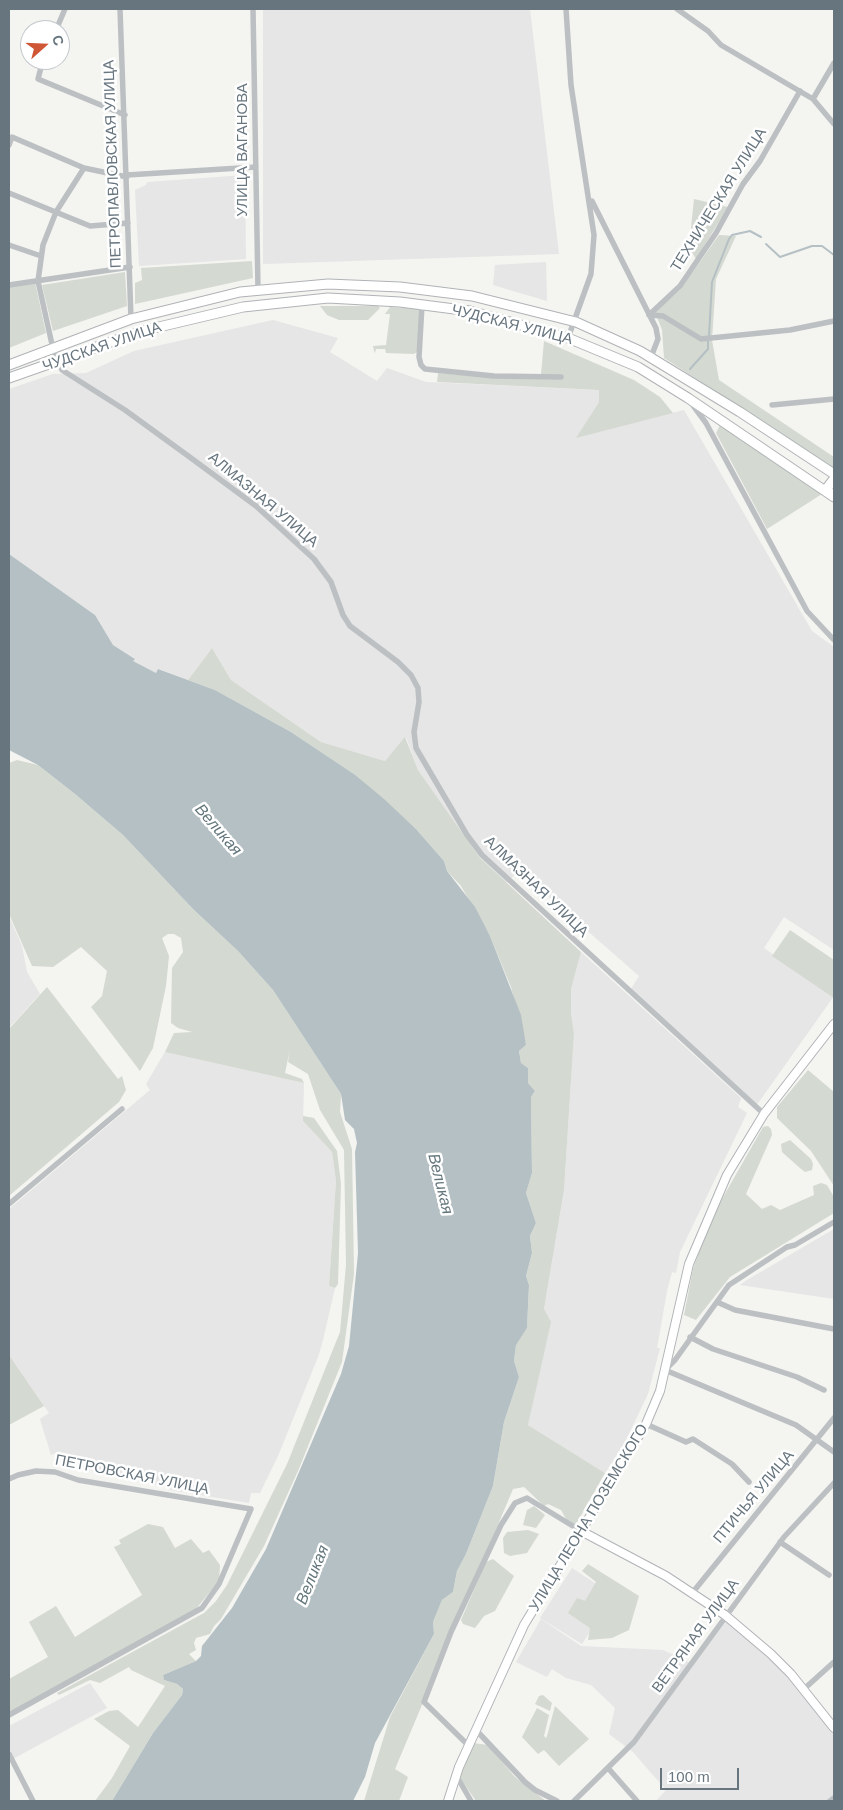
<!DOCTYPE html>
<meta charset="utf-8">
<style>
body{margin:0}
#map{position:relative;width:843px;height:1810px;overflow:hidden;background:#f4f4f1;font-family:Helvetica,sans-serif}
canvas{display:block}
.frame{position:absolute;inset:0;border:10px solid #67757f;pointer-events:none}
.north{position:absolute;left:20px;top:20px;width:50px;height:50px;box-sizing:border-box;background:#fff;border:1px solid #c2c8cc;border-radius:50%;rotate:70deg;font-size:14px;font-weight:700;line-height:20px;text-align:center;color:#67757f}
.north::after{content:'';display:block;margin:auto;width:18px;height:22px;background:#cf5736;clip-path:polygon(50% 0,100% 100%,50% 72%,0 100%)}
.scale{position:absolute;left:660px;top:1768px;width:79px;height:22px;box-sizing:border-box;border:2px solid #67757f;border-top:0;padding-left:6px;font-size:15px;line-height:18px;white-space:nowrap;color:#67757f;-webkit-text-stroke:4px #fff;paint-order:stroke}
</style>
<div id="map">
<canvas width="843" height="1810"></canvas>
<div class="frame"></div>
<div class="north">С</div>
<div class="scale">100 m</div>
</div>
<script>
const context = document.querySelector('canvas').getContext('2d');
context.lineJoin = 'round';
function paint(path, color) {
  context.fillStyle = color;
  context.fill(path, 'evenodd');
}
function shape(rows) {
  const path = new Path2D();
  for (const r of rows) {
    path.moveTo(r[0], r[1]);
    for (let i = 2; i < r.length; i += 2) path.lineTo(r[i], r[i + 1]);
  }
  return path;
}
function strokePath(path, color, width, dash) {
  context.strokeStyle = color;
  context.lineWidth = width;
  context.lineCap = dash ? 'butt' : 'round';
  context.setLineDash(dash || []);
  context.stroke(path);
}
function label(font, color, halo, rows, align = 'center') {
  context.font = font + ' Helvetica,sans-serif';
  context.lineWidth = 5;
  context.setLineDash([]);
  context.textBaseline = 'middle';
  context.strokeStyle = halo;
  context.fillStyle = color;
  for (const [text, x, y, turn = 0] of rows) {
    context.save();
    context.translate(x, y);
    context.rotate((+turn || 0) * Math.PI / 180);
    context.textAlign = isNaN(turn) ? turn : align;
    if (halo) context.strokeText(text, 0, 0);
    context.fillText(text, 0, 0);
    context.restore();
  }
}
const built = shape([
 [263,9,530,9,559,254,263,264],
 [245,175,246,259,139,266,135,190,146,185,147,182],
 [546,262,547,301,493,285,495,265],
 [273,320,338,338,330,352,377,381,387,368,426,382,600,390,599,402,577,437,684,410,812,631,834,647,834,950,784,917,764,948,834,996,756,1106,631,989,639,976,519,871,506,883,480,858,418,770,406,737,385,761,321,742,231,680,212,648,188,680,159,669,156,673,133,661,134,658,113,645,95,615,9,554,9,389,53,374,86,373,134,351],
 [9,916,22,946,27,972,40,994,9,1028],
 [581,952,741,1098,738,1107,747,1113,680,1252,676,1273,672,1272,667,1291,657,1348,660,1348,648,1394,624,1444,605,1473,528,1425,538,1376,544,1309,564,1190,574,1034,571,1013,571,989],
 [165,1052,304,1083,303,1121,332,1152,336,1181,329,1286,335,1288,323,1340,318,1357,278,1456,260,1493,251,1493,249,1503,170,1490,170,1487,154,1485,154,1480,68,1467,60,1451,51,1455,40,1419,49,1413,9,1355,9,1209,150,1090,146,1084],
 [834,1229,834,1299,740,1285,747,1280],
 [572,1568,613,1595,582,1644,540,1618],
 [541,1619,581,1646,663,1650,693,1664,725,1619,792,1678,834,1733,834,1797,828,1801,656,1801,666,1790,633,1752,609,1734,615,1708,591,1685,566,1678,552,1669,547,1677,516,1662],
 [90,1683,107,1708,9,1761,9,1726]
]);
const green = shape([
 [694,199,728,207,696,259,689,247],
 [719,235,736,236,716,279,712,340,719,380,834,457,834,469,664,358,662,330,655,312,680,290],
 [252,261,253,278,135,304,135,283,142,280,141,268],
 [125,272,127,306,53,331,42,285],
 [35,282,46,333,9,348,9,286],
 [320,306,378,306,380,308,368,320,339,320,327,315],
 [390,307,420,309,417,352,414,354,386,353,385,349,376,349,375,353,374,351,373,346,386,345,390,314,385,314],
 [544,341,634,380,660,397,673,413,576,438,599,402,599,390,437,382,438,373,511,379,541,374],
 [720,425,822,494,767,529,716,433],
 [212,648,231,680,321,742,385,761,405,737,418,770,480,858,581,952,571,989,571,1013,574,1034,564,1190,544,1309,551,1322,528,1425,605,1473,575,1526,566,1519,561,1510,548,1504,544,1506,524,1487,513,1489,395,1769,408,1777,399,1801,364,1801,390,1717,434,1634,433,1622,442,1600,453,1592,457,1571,466,1554,493,1486,504,1422,519,1377,514,1361,516,1344,527,1328,529,1285,526,1276,532,1253,530,1236,536,1223,526,1193,532,1173,531,1097,535,1091,528,1083,528,1068,521,1063,519,1051,526,1045,511,987,490,936,461,886,447,871,444,861,416,829,354,774,291,732,215,690,188,680],
 [17,760,38,765,75,794,123,835,193,909,238,951,273,990,341,1094,340,1112,352,1149,354,1274,342,1362,298,1471,264,1546,221,1619,214,1626,210,1634,196,1638,194,1643,196,1650,189,1654,196,1661,163,1675,164,1680,177,1684,183,1689,182,1695,153,1733,112,1801,95,1801,112,1778,130,1746,94,1719,109,1711,118,1710,138,1727,165,1686,131,1670,129,1667,100,1683,90,1680,59,1695,57,1693,204,1613,216,1601,227,1585,287,1464,340,1332,346,1265,344,1150,320,1110,308,1074,288,1062,290,1049,285,1073,302,1079,304,1083,165,1052,174,1033,192,1032,178,1028,171,1023,172,968,183,952,181,938,174,934,168,934,162,938,169,956,166,986,153,1048,140,1071,91,1007,102,996,107,971,81,947,53,967,32,966,9,914,9,763],
 [790,930,834,960,834,998,772,956],
 [47,987,118,1079,122,1076,126,1090,119,1102,9,1196,9,1029],
 [808,1070,834,1092,834,1186,811,1151,777,1118,777,1107],
 [303,1116,314,1118,337,1151,341,1184,338,1284,335,1288,329,1286,336,1181,332,1152,303,1121],
 [768,1126,771,1129,772,1135,746,1194,762,1209,771,1205,780,1210,814,1195,813,1186,821,1183,827,1185,834,1197,834,1213,730,1277,696,1320,684,1315,693,1269,705,1236,722,1199,763,1127],
 [790,1140,811,1159,813,1164,812,1170,805,1172,801,1169,782,1152,781,1144],
 [9,1355,44,1406,9,1425],
 [534,1506,545,1515,536,1528,523,1525,527,1510],
 [148,1524,163,1527,175,1548,191,1539,203,1553,209,1550,220,1565,219,1581,195,1610,9,1716,9,1679,48,1657,29,1622,56,1606,75,1637,142,1595,114,1547,121,1544,119,1540],
 [528,1530,539,1534,527,1553,510,1556,504,1553,503,1538,507,1532],
 [493,1559,514,1576,495,1611,484,1616,475,1628,463,1624,461,1620,486,1562],
 [588,1564,639,1596,629,1630,612,1638,588,1640,590,1628,568,1613,577,1598,585,1601,596,1582,582,1571],
 [543,1695,552,1703,550,1711,535,1704,539,1696],
 [555,1706,589,1739,559,1766,544,1750,538,1754,522,1737,537,1708,549,1715,544,1736,546,1738,547,1736],
 [473,1743,488,1745,515,1777,546,1801,476,1801,458,1775]
]);
const water = shape([
 [9,554,95,615,113,645,135,659,133,661,156,673,158,669,215,690,291,732,354,774,384,799,416,829,444,861,447,871,475,907,490,936,521,1015,526,1045,519,1051,521,1063,528,1068,528,1083,535,1091,531,1097,532,1173,526,1193,536,1223,530,1236,532,1253,526,1276,529,1285,527,1328,516,1345,514,1361,519,1377,504,1422,493,1486,466,1554,457,1571,453,1592,442,1600,433,1622,434,1634,375,1743,365,1777,353,1801,112,1801,153,1733,182,1695,183,1689,177,1684,164,1680,163,1675,196,1661,201,1656,202,1646,232,1608,266,1549,341,1374,349,1346,358,1253,355,1152,357,1143,354,1129,345,1120,341,1094,273,990,238,951,193,909,123,835,75,794,38,765,9,750]
]);
const stream = shape([
 [766,244,780,257,812,246,822,246,834,255],
 [709,336,712,282,729,239,732,235,750,231,761,237],
 [690,369,708,349,708,341]
]);
const minor = shape([
 [120,9,131,319],
 [253,9,258,290],
 [566,9,571,85,594,235,591,274,568,338],
 [677,9,708,31,721,45,813,99,834,124],
 [56,30,65,9],
 [43,60,38,79,125,115],
 [813,99,834,63],
 [9,145,12,137,84,168,127,177],
 [84,168,56,212,43,245,38,281,53,349,62,370,125,410,191,458,256,506,314,559,331,582,343,615,350,626,398,662,411,675,418,688,419,702,414,732,416,748,467,835,482,855,764,1114],
 [127,175,256,167],
 [9,193,90,226,128,223],
 [592,201,656,328,658,339,651,357],
 [9,245,41,256],
 [9,285,130,267],
 [422,305,419,357,421,365,425,369,494,376,561,377],
 [649,315,680,286,716,233,743,184,760,161,800,91],
 [649,315,663,316,701,339,790,330,834,321],
 [692,404,706,423,807,611,834,640],
 [772,405,834,399],
 [9,1204,122,1109],
 [834,1222,795,1245,787,1247,729,1285,675,1360,665,1370,796,1425,834,1452],
 [717,1302,735,1310,834,1329],
 [690,1337,713,1349,797,1377,824,1390],
 [646,1424,686,1442,693,1439,732,1464,749,1482],
 [9,1479,18,1475,36,1471,55,1472,78,1480,251,1509,219,1584,202,1608,9,1715],
 [780,1542,829,1575],
 [693,1592,834,1418],
 [804,1689,834,1662],
 [476,1730,525,1782,535,1790,557,1801],
 [469,1746,424,1702,451,1632,501,1525,515,1503,527,1498,581,1531],
 [9,1754,33,1801],
 [608,1768,637,1801],
 [456,1775,471,1801],
 [574,1801,634,1742,784,1537,834,1483],
 [830,1801,834,1798]
]);
const major = shape([
 [581,1531,666,1576,725,1615,771,1654,791,1674,834,1728],
 [448,1801,459,1767,524,1625,646,1424,660,1391,689,1264,727,1175,764,1114,834,1024]
]);
const highway = shape([
 [9,365,131,319,240,292,328,284,400,287,472,296,576,322,640,351,740,412,834,474],
 [9,378,142,331,243,307,328,298,400,302,470,311,568,338,638,367,688,398,834,497],
 [831,495,827,488,834,479]
]);
const streetNames = [
 ["УЛИЦА ВАГАНОВА",243,150,-90],
 ["ПЕТРОПАВЛОВСКАЯ УЛИЦА",113,164,-92],
 ["ТЕХНИЧЕСКАЯ УЛИЦА",719,200,-58],
 ["ЧУДСКАЯ УЛИЦА",512,325,14],
 ["ЧУДСКАЯ УЛИЦА",102,347,-19],
 ["АЛМАЗНАЯ УЛИЦА",263,500,40],
 ["АЛМАЗНАЯ УЛИЦА",536,887,44],
 ["ПЕТРОВСКАЯ УЛИЦА",132,1475,11],
 ["ПТИЧЬЯ УЛИЦА",754,1497,-50],
 ["УЛИЦА ЛЕОНА ПОЗЕМСКОГО",589,1518,-59],
 ["ВЕТРЯНАЯ УЛИЦА",696,1636,-54]
];
const waterNames = [
 ["Великая",218,830,49],
 ["Великая",440,1184,76],
 ["Великая",313,1575,-68]
];
paint(built, '#e5e6e5');
paint(green, '#d4d9d1');
paint(water, '#b5c0c4');
strokePath(stream, '#b5c0c4', 2);
strokePath(major, '#b0b4b7', 10);
strokePath(highway, '#b0b3b6', 11);
strokePath(minor, '#bcc0c3', 5.5);
strokePath(major, '#fff', 8);
strokePath(highway, '#fff', 9);
label('15px', '#67757f', '#fff', streetNames);
label('italic 16px', '#63767c', '#fff', waterNames);
</script>
